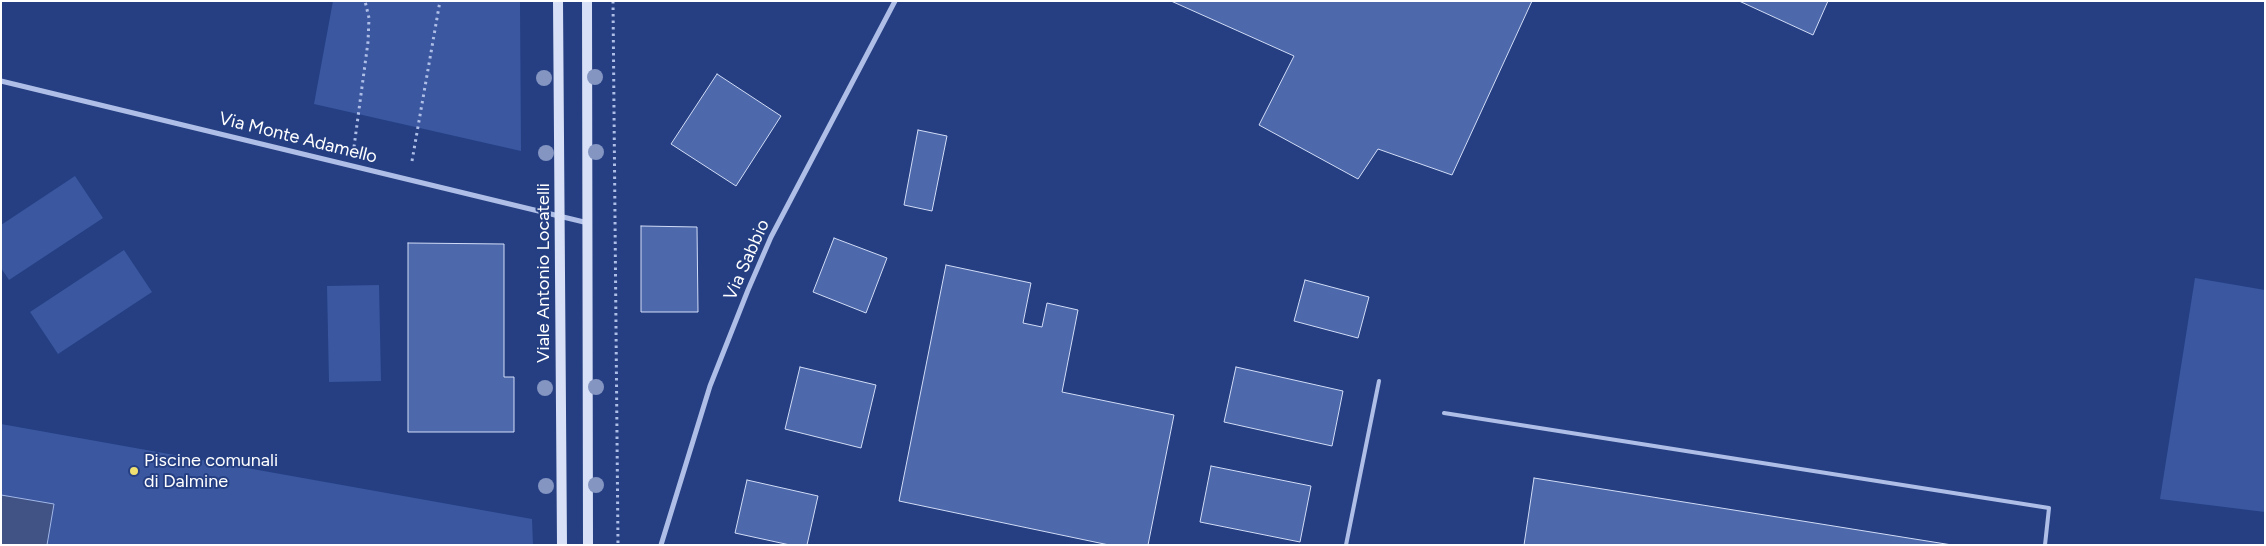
<!DOCTYPE html>
<style>
body{margin:0}
#map{position:relative;width:2266px;height:546px;overflow:hidden;background:#253f82;font-family:Figtree,sans-serif}
canvas{display:block}
.frame{position:absolute;inset:0;border:2px solid #fff;pointer-events:none}
</style>
<div id="map">
<canvas width="2266" height="546"></canvas>
<div class="frame"></div>
</div>
<script>
const context = document.querySelector('canvas').getContext('2d');
context.lineJoin = 'round';
function paint(path, color) {
  context.fillStyle = color;
  context.fill(path, 'evenodd');
}
function shape(rows) {
  const path = new Path2D();
  for (const r of rows) {
    path.moveTo(r[0], r[1]);
    for (let i = 2; i < r.length; i += 2) path.lineTo(r[i], r[i + 1]);
  }
  return path;
}
function strokePath(path, color, width, dash) {
  context.strokeStyle = color;
  context.lineWidth = width;
  context.lineCap = dash ? 'butt' : 'round';
  context.setLineDash(dash || []);
  context.stroke(path);
}
function label(font, color, halo, rows, align = 'center') {
  context.font = font + ' Figtree,sans-serif';
  context.lineWidth = 4;
  context.setLineDash([]);
  context.textBaseline = 'middle';
  context.strokeStyle = halo;
  context.fillStyle = color;
  for (const [text, x, y, turn = 0] of rows) {
    context.save();
    context.translate(x, y);
    context.rotate((+turn || 0) * Math.PI / 180);
    context.textAlign = isNaN(turn) ? turn : align;
    if (halo) context.strokeText(text, 0, 0);
    context.fillText(text, 0, 0);
    context.restore();
  }
}
const green = shape([
 [333,1,520,1,521,151,314,104],
 [75,176,103,218,9,280,1,268,1,225],
 [124,250,152,292,58,354,30,312],
 [2195,278,2265,290,2265,512,2160,499],
 [379,285,381,381,329,382,327,286],
 [1,424,532,519,533,545,1,545]
]);
const water = shape([
 [1,495,54,504,47,545,1,545,1,495]
]);
const building = shape([
 [1171,1,1532,1,1452,175,1378,149,1358,179,1259,125,1294,56,1171,1],
 [1739,1,1828,1,1813,35,1739,1],
 [717,74,781,116,736,186,671,144,717,74],
 [918,130,947,136,932,211,904,205,918,130],
 [641,226,697,227,698,312,641,312,641,226],
 [834,238,887,258,866,313,813,292,834,238],
 [408,243,504,244,504,377,514,377,514,432,408,432,408,243],
 [946,265,1031,283,1023,323,1042,327,1047,303,1078,310,1062,392,1174,415,1148,545,1109,545,899,501,946,265],
 [1305,280,1369,297,1358,338,1294,321,1305,280],
 [800,367,876,385,861,448,785,429,800,367],
 [1236,367,1343,391,1332,446,1224,422,1236,367],
 [1211,466,1311,486,1300,542,1200,522,1211,466],
 [1534,478,1952,545,1524,545,1534,478],
 [747,480,818,496,807,545,790,545,735,533,747,480]
]);
const path = shape([
 [613,1,618,545],
 [354,147,368,42,369,18,365,1],
 [412,161,440,1]
]);
const lane = shape([
 [1444,413,2049,508,2045,545],
 [1346,545,1379,381]
]);
const street = shape([
 [1,81,588,223],
 [661,545,710,386,748,290,771,237,895,1]
]);
const secondary = shape([
 [558,1,562,545],
 [587,1,588,545]
]);
const trees = [
 [595,77],
 [544,78],
 [596,152],
 [546,153],
 [596,387],
 [545,388],
 [596,485],
 [546,486]
];
const markers = [
 [134,471,5,"#f0e072"]
];
const streetNames = [
 ["Via Monte Adamello",298,138,14],
 ["Via Sabbio",747,260,-66],
 ["Viale Antonio Locatelli",544,273,-90]
];
const poiNames = [
 ["Piscine comunali",144,461],
 ["di Dalmine",144,482]
];
paint(green, '#3a57a0');
paint(water, '#405384');
strokePath(water, '#a2b7e8', 1);
paint(building, '#4e69ab');
strokePath(building, '#d1dcf6', 1);
strokePath(path, '#aebee7', 3, [2.5, 4]);
strokePath(lane, '#aebee7', 4);
strokePath(street, '#aebee7', 5);
strokePath(secondary, '#d7e0f6', 10);
context.fillStyle = '#8495c2';
for (const [x, y] of trees) {
  context.beginPath();
  context.arc(x, y, 8, 0, 2 * Math.PI);
  context.fill();
}
for (const [x, y, r, color] of markers) {
  const dot = new Path2D();
  dot.arc(x, y, r, 0, 2 * Math.PI);
  context.fillStyle = color;
  context.fill(dot);
  strokePath(dot, '#253f82', 2);
}
label('18px', '#fff', '#253f82', streetNames);
label('18px', '#fff', '#253f82', poiNames, 'left');
</script>
